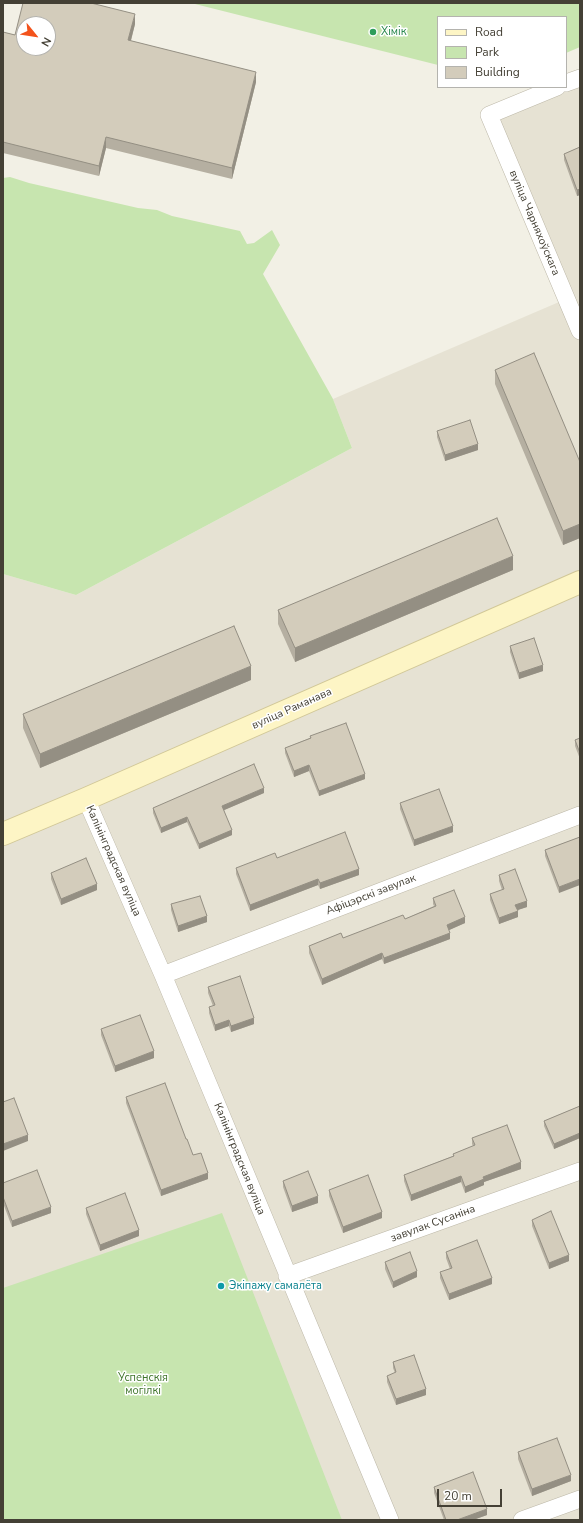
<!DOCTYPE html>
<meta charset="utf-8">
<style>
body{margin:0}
#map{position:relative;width:583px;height:1523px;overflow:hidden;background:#f2f0e5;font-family:"Nunito Sans",sans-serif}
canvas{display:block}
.frame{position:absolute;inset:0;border:4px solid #444035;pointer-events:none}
.legend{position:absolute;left:437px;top:16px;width:130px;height:72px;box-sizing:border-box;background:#fff;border:1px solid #b4b3ae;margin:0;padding:5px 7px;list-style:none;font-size:12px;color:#444035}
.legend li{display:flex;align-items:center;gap:8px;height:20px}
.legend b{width:20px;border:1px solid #b4b3ae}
.north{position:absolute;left:16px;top:16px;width:40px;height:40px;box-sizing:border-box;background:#fff;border:1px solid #b4b3ae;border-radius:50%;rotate:120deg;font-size:11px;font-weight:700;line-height:16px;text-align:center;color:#444035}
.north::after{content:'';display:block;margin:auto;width:14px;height:18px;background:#f3531c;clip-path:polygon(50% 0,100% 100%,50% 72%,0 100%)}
.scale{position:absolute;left:437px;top:1489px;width:65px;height:18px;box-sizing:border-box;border:2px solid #444035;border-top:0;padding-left:5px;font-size:12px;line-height:14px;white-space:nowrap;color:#444035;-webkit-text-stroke:3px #fff;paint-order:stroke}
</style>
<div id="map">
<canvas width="583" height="1523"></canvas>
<div class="frame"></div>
<ul class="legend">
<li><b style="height:5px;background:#fdf5c5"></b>Road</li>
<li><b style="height:11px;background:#c7e5af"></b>Park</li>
<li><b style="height:11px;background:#d3ccbb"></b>Building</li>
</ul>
<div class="north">N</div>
<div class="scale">20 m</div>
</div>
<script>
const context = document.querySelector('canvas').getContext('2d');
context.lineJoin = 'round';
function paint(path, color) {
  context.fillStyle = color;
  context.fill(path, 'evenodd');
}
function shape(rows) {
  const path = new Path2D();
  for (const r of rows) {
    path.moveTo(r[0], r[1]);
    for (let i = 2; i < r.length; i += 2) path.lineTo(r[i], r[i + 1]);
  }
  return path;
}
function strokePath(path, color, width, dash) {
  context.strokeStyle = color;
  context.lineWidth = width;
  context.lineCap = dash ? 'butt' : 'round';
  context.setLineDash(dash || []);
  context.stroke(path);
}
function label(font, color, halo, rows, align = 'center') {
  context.font = font + ' "Nunito Sans",sans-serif';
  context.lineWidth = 3;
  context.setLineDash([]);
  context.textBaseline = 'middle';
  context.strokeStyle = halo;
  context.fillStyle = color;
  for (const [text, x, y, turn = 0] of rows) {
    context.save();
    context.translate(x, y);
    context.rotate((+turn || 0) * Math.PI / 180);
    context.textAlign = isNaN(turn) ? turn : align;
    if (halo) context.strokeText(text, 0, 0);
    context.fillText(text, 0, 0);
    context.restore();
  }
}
const residential = shape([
 [580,78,580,1520,3,1520,3,574,76,595,352,448,333,399,566,299,489,115]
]);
const green = shape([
 [191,3,580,3,580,47,566,53,566,17,438,17,438,65],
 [10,177,29,183,138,208,157,210,172,216,240,231,247,244,254,243,272,230,280,245,263,274,333,399,352,448,76,595,3,574,3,178],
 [222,1213,342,1520,3,1520,3,1288]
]);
const street = shape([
 [566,83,580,78],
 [557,87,489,115,580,331],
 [86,799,163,975,390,1520],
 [163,975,580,815],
 [287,1276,580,1171],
 [522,1520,580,1499]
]);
const secondary = shape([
 [3,834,86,799,580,582]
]);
const wall = shape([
 [135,24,131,41,256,82,232,179,106,148,99,176,3,153,3,32,15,35],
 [580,147,580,195,577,196,564,160,564,154],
 [495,370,580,462,580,538,563,545,495,384],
 [437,431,478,450,445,461,437,437],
 [513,570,295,662,278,624,278,610],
 [510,646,543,671,519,679,510,652],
 [251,680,40,768,23,728,23,714],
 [310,736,365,779,319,796,309,771,294,777,285,753,285,748,310,738],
 [580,738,580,759,575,746,575,740],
 [264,793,224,810,232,835,199,849,187,822,161,833,153,813,153,808],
 [400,803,453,832,414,846,400,809],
 [580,837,559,893,545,856,545,850],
 [277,858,359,875,320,889,318,885,250,911,236,874,236,868],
 [51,873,97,890,61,905,51,879],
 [499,875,527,907,517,910,518,917,499,924,490,900,490,894,502,890,499,881],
 [433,898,465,923,449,930,450,939,384,964,382,959,322,985,309,953,309,946,343,938,405,919,434,906,433,904],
 [171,904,207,922,178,932,171,910],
 [208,987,254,1024,231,1032,229,1026,215,1031,209,1013,209,1007,213,1006,208,993],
 [101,1029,154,1058,115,1072,101,1035],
 [126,1097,186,1139,193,1155,208,1179,161,1196,126,1103],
 [580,1106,580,1138,554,1149,544,1126,544,1121],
 [472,1138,521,1169,484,1182,484,1185,465,1193,461,1182,411,1201,404,1181,404,1175,453,1156,453,1154,473,1146,472,1144],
 [283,1181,318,1203,292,1212,283,1187],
 [3,1183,51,1213,12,1227,3,1203],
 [329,1190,382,1218,343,1233,329,1196],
 [86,1208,139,1236,100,1251,86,1214],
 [532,1220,569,1261,549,1269,532,1226],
 [446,1252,492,1284,449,1300,440,1278,440,1272,450,1269,446,1258],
 [385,1262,417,1277,393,1288,385,1269],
 [393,1362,426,1395,396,1405,387,1382,387,1376,395,1373,393,1368],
 [518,1452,571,1481,532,1496,518,1459],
 [434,1487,487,1515,473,1520,444,1520,434,1493]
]);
const shadedWall = shape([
 [135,14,135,24,128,51,128,40],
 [256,72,256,82,232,179,232,168],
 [106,137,106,148,99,176,99,166],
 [580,189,580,195,577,196,577,190],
 [478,444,478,450,445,461,445,455],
 [580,524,580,538,563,545,563,531],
 [513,556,513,570,295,662,295,648],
 [543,665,543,671,519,679,519,673],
 [251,666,251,680,40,768,40,754],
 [309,765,309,771,294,777,294,771],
 [365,774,365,779,319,796,319,791],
 [264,788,264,793,222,811,222,806],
 [187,817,187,822,161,833,161,828],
 [453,826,453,832,414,846,414,840],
 [232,830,232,835,199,849,199,844],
 [359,869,359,875,320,889,320,883],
 [318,879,318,885,250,911,250,905],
 [580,879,580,885,559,893,559,887],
 [97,884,97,890,61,905,61,899],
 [527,901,527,907,515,911,515,905],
 [518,911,518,917,499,924,499,918],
 [207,916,207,922,178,932,178,926],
 [465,917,465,923,447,931,447,925],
 [450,933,450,939,384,964,384,958],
 [382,953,382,959,322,985,322,979],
 [254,1018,254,1024,231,1032,231,1026],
 [229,1020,229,1026,215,1031,215,1025],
 [154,1051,154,1058,115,1072,115,1066],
 [580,1133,580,1138,554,1149,554,1144],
 [28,1135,28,1141,3,1151,3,1144],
 [521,1162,521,1169,484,1182,484,1185,465,1193,465,1187,483,1177],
 [208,1173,208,1179,161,1196,161,1190],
 [461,1176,461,1182,411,1201,411,1195],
 [318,1196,318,1203,292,1212,292,1206],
 [51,1207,51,1213,12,1227,12,1221],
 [382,1212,382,1218,343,1233,343,1227],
 [139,1230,139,1236,100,1251,100,1245],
 [569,1255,569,1261,549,1269,549,1263],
 [417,1271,417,1277,393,1288,393,1282],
 [492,1278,492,1284,449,1300,449,1294],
 [426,1389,426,1395,396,1405,396,1399],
 [571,1475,571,1481,532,1496,532,1489],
 [487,1509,487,1515,473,1520,457,1520]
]);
const building = shape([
 [23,3,91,3,135,14,128,40,256,72,232,168,106,137,99,166,3,142,3,32,15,35,23,3],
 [24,24,48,24,48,48,24,48,24,24],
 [580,147,580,189,577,190,564,154,580,147],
 [534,353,580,462,580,524,563,531,495,370,534,353],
 [470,420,478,444,445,455,437,431,470,420],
 [497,518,513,556,295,648,278,610,497,518],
 [234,626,251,666,40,754,23,714,234,626],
 [534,638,543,665,519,673,510,646,534,638],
 [346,723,365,774,319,791,309,765,294,771,285,748,311,738,310,736,346,723],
 [580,738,580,753,575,740,580,738],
 [254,764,264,788,222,806,232,830,199,844,187,817,161,828,153,808,254,764],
 [439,789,453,826,414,840,400,803,439,789],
 [345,832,359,869,320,883,318,879,250,905,236,868,275,853,277,858,345,832],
 [580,837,580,879,559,887,545,850,580,837],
 [86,858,97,884,61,899,51,873,86,858],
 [515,869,527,901,515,905,518,911,499,918,490,894,504,889,499,875,515,869],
 [454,890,465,917,447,925,450,933,384,958,382,953,322,979,309,946,341,933,343,938,403,915,405,919,436,906,433,898,454,890],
 [200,896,207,916,178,926,171,904,200,896],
 [240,976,254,1018,231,1026,229,1020,215,1025,209,1007,215,1005,208,987,240,976],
 [140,1015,154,1051,115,1066,101,1029,140,1015],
 [165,1083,186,1139,187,1139,193,1155,201,1153,208,1173,161,1190,126,1097,165,1083],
 [14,1098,28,1135,3,1144,3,1102,14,1098],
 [580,1106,580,1133,554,1144,544,1121,580,1106],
 [507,1125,521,1162,483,1177,484,1179,465,1187,461,1176,411,1195,404,1175,454,1156,453,1154,475,1145,472,1138,507,1125],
 [37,1170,51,1207,12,1221,3,1197,3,1183,37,1170],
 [308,1171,318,1196,292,1206,283,1181,308,1171],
 [368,1175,382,1212,343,1227,329,1190,368,1175],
 [125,1193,139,1230,100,1245,86,1208,125,1193],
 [551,1211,569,1255,549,1263,532,1220,551,1211],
 [477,1240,492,1278,449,1294,440,1272,452,1268,446,1252,477,1240],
 [410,1252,417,1271,393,1282,385,1262,410,1252],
 [414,1355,426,1389,396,1399,387,1376,396,1372,393,1362,414,1355],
 [557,1438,571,1475,532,1489,518,1452,557,1438],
 [473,1472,487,1509,457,1520,446,1520,434,1487,473,1472]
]);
const markers = [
 [373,32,4,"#2e9e5b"],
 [221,1286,4,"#0f9aa8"]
];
const leisureNames = [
 ["Хімік",381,32]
];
const streetNames = [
 ["вуліца Чарняхоўскага",534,223,67],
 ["вуліца Раманава",292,709,-24],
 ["Калінінградская вуліца",113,861,66],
 ["Афіцэрскі завулак",371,895,-21],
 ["Калінінградская вуліца",239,1159,68],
 ["завулак Сусаніна",433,1224,-20]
];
const cultureNames = [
 ["Экіпажу самалёта",229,1286]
];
const parkNames = [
 ["Успенскія",143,1378],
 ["могілкі",143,1391]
];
paint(residential, '#e6e2d3');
paint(green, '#c7e5af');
strokePath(street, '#bdb8a8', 18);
strokePath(secondary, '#d1c797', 24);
strokePath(street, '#fff', 17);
strokePath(secondary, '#fdf5c5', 22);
paint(wall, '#b5afa1');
paint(shadedWall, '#948f83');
paint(building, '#d3ccbb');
strokePath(building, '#948f83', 1);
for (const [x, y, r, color] of markers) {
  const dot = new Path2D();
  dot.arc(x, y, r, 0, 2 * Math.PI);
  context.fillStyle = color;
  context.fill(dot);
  strokePath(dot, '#fff', 1.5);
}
label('11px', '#27864d', '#fff', leisureNames, 'left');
label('11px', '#444035', '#fff', streetNames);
label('11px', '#0d838f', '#fff', cultureNames, 'left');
label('11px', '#3e742a', '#fff', parkNames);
</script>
